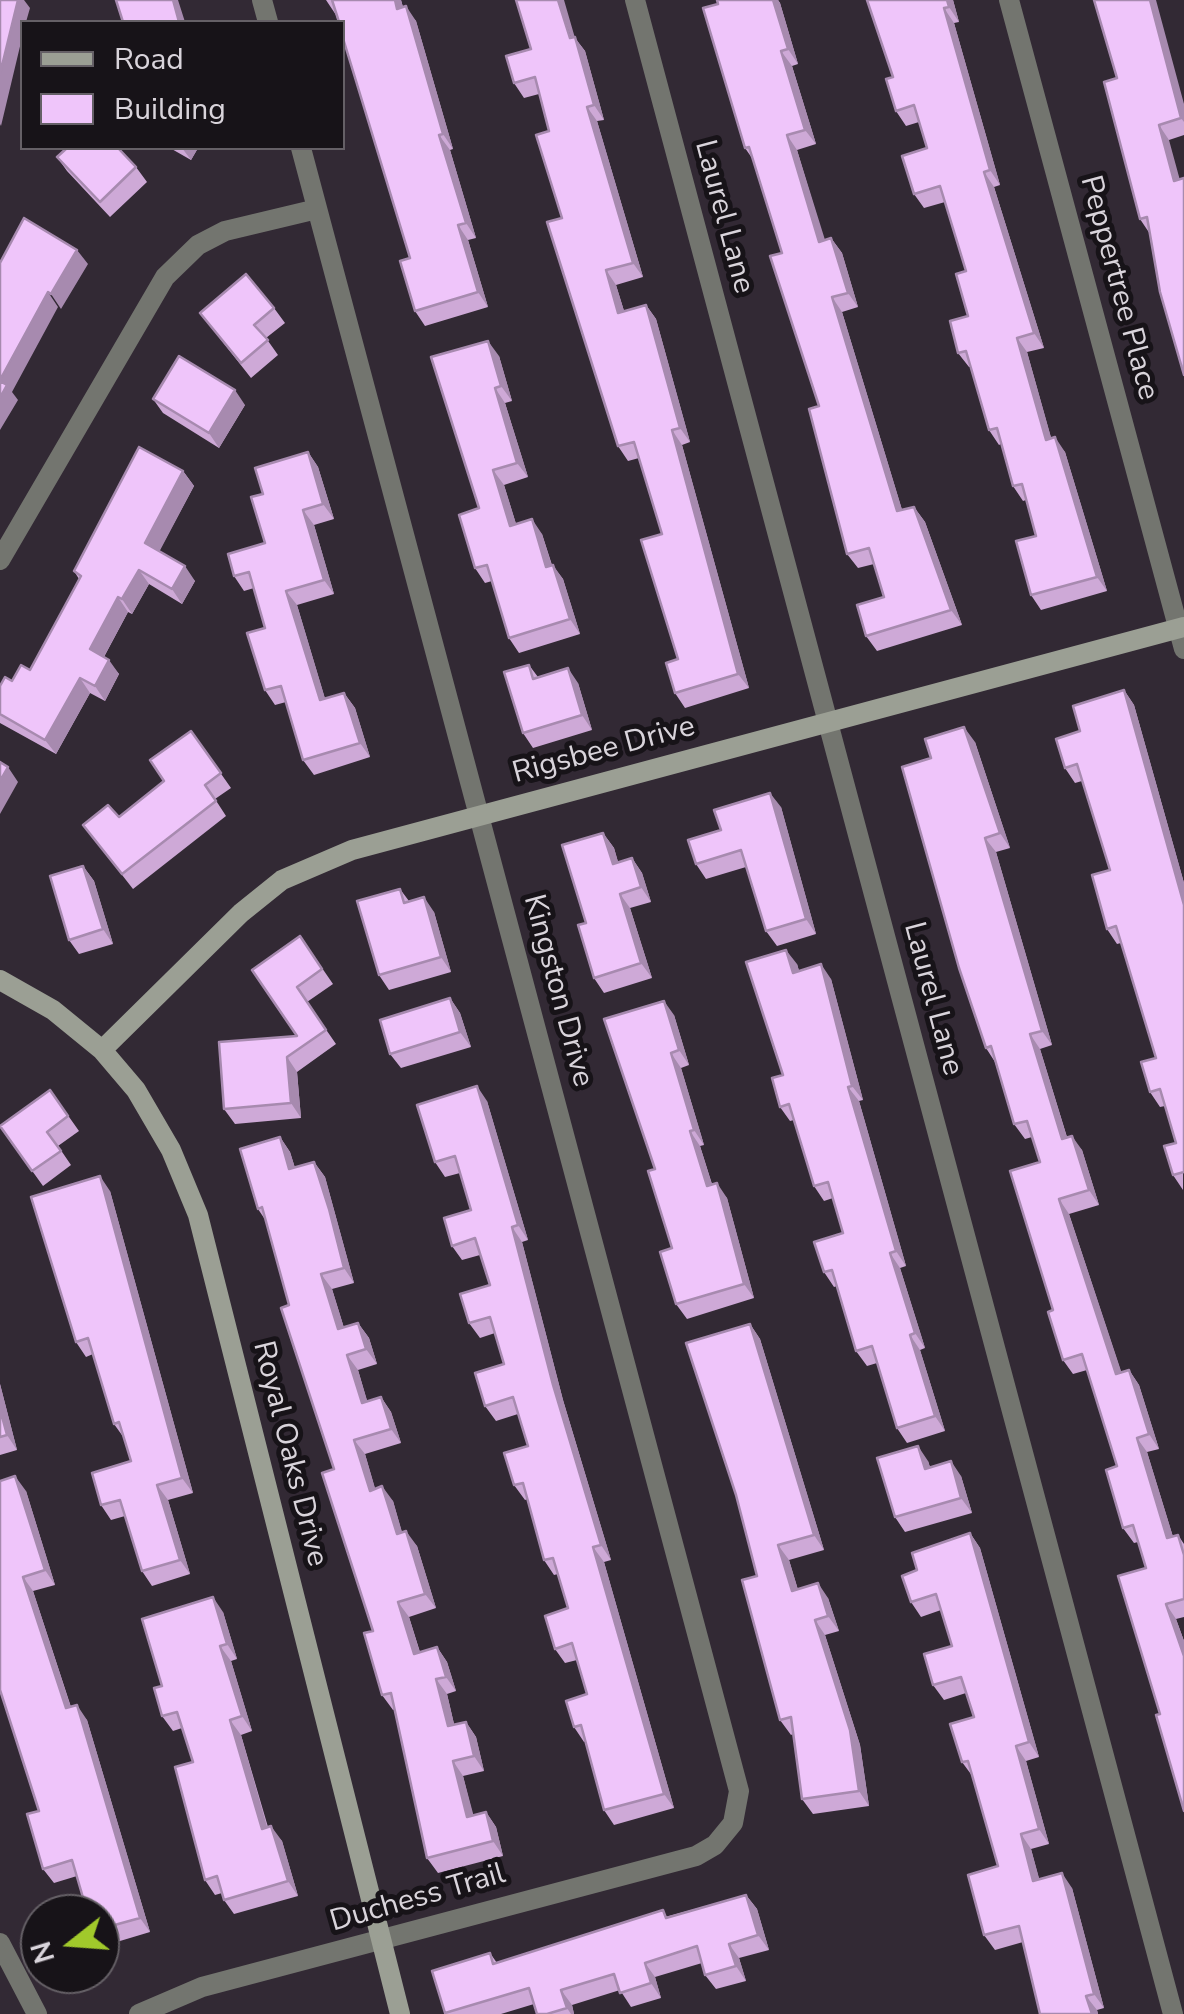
<!DOCTYPE html>
<style>
body{margin:0}
#map{position:relative;width:1184px;height:2014px;overflow:hidden;background:#322934;font-family:"Nunito Sans",sans-serif}
canvas{display:block}
.legend{position:absolute;left:20px;top:20px;width:325px;height:130px;box-sizing:border-box;background:#171318;border:2px solid #656066;margin:0;padding:12px 18px;list-style:none;font-size:30px;color:#d9d4db}
.legend li{display:flex;align-items:center;gap:20px;height:50px}
.legend b{width:50px;border:2px solid #656066}
.north{position:absolute;left:20px;top:1894px;width:100px;height:100px;box-sizing:border-box;background:#171318;border:2px solid #656066;border-radius:50%;rotate:253deg;font-size:28px;font-weight:700;line-height:40px;text-align:center;color:#d9d4db}
.north::after{content:'';display:block;margin:auto;width:35px;height:45px;background:#a1c92b;clip-path:polygon(50% 0,100% 100%,50% 72%,0 100%)}
</style>
<div id="map">
<canvas width="1184" height="2014"></canvas>
<ul class="legend">
<li><b style="height:12px;background:#9b9f94"></b>Road</li>
<li><b style="height:28px;background:#efc5fa"></b>Building</li>
</ul>
<div class="north">N</div>
</div>
<script>
const context = document.querySelector('canvas').getContext('2d');
context.lineJoin = 'round';
function shape(rows) {
  const path = new Path2D();
  for (const r of rows) {
    path.moveTo(r[0], r[1]);
    for (let i = 2; i < r.length; i += 2) path.lineTo(r[i], r[i + 1]);
  }
  return path;
}
function strokePath(path, color, width, dash) {
  context.strokeStyle = color;
  context.lineWidth = width;
  context.lineCap = dash ? 'butt' : 'round';
  context.setLineDash(dash || []);
  context.stroke(path);
}
function paint(path, color) {
  context.fillStyle = color;
  context.fill(path, 'evenodd');
}
function label(font, color, halo, rows, align = 'center') {
  context.font = font + ' "Nunito Sans",sans-serif';
  context.lineWidth = 10;
  context.setLineDash([]);
  context.textBaseline = 'middle';
  context.strokeStyle = halo;
  context.fillStyle = color;
  for (const [text, x, y, turn = 0] of rows) {
    context.save();
    context.translate(x, y);
    context.rotate((+turn || 0) * Math.PI / 180);
    context.textAlign = isNaN(turn) ? turn : align;
    if (halo) context.strokeText(text, 0, 0);
    context.fillText(text, 0, 0);
    context.restore();
  }
}
const street = shape([
 [262,0,268,22],
 [635,0,1173,2014],
 [1009,0,1184,649],
 [0,560,165,277,198,245,225,231,317,209],
 [0,1943,37,2014],
 [139,2014,202,1987,696,1856,715,1845,733,1823,739,1791,301,148]
]);
const secondary = shape([
 [0,980,53,1010,102,1050,136,1090,171,1150,198,1215,400,2014],
 [102,1050,241,913,282,880,352,850,1184,627]
]);
const wall = shape([
 [326,0,401,0,403,7,416,21,453,149,450,150,476,238,468,240,488,307,425,326,415,311,410,258,336,15],
 [717,0,778,0,780,3,798,64,792,66,816,144,797,150,824,240,831,238,842,253,858,307,842,312,902,510,914,507,925,522,962,625,877,651,866,636,884,597,874,564,858,568,847,554,819,406,782,253,754,161,745,148],
 [867,0,953,0,959,22,954,23,1000,185,994,187,1044,348,1027,352,1051,438,1065,452,1107,591,1041,610,1031,595,1036,536,1026,500,1023,501,1013,486,1001,444,999,445,989,430,971,367,969,367,958,353,968,316,966,271,945,202,924,208,914,194,927,148,919,122,906,126,896,111,893,77],
 [575,38,585,51,604,120,597,121,643,277,616,285,624,311,646,305,656,319,690,442,682,445,749,688,685,708,675,693,678,659,662,534,639,458,628,461,618,446,562,218,549,131,539,94,524,98,514,83,531,49],
 [1117,78,1184,104,1184,135,1169,140,1150,234,1140,219],
 [170,148,198,148,191,160],
 [57,157,136,167,147,182,110,217,67,171],
 [274,308,285,323,266,338,278,355,251,378,200,313],
 [499,356,512,401,505,403,528,477,504,485,516,524,542,534,552,565,563,579,580,634,519,653,509,638,492,581,485,583,475,568,479,508],
 [153,399,245,405,219,448,163,413],
 [308,452,318,467,334,519,314,525,334,594,297,605,325,699,344,693,355,708,370,757,314,775,303,760,286,702,275,705,265,690,265,628,254,588,244,591,234,576,265,543,263,494],
 [183,471,194,486,159,551,195,581,182,604,149,584,132,614,128,612,104,657,119,674,105,701,90,693,56,754,0,723,0,686,12,681,30,670,79,579,74,571],
 [529,665,538,677,578,683,592,730,533,748,523,733],
 [1124,690,1134,705,1184,883,1183,1190,1173,1175,1176,1143,1165,1106,1160,1107,1150,1092,1156,1058,1121,943,1117,944,1107,929,1110,870,1082,781,1075,783,1065,768,1080,731],
 [191,731,231,788,215,799,226,816,133,889,83,825,119,817,164,781],
 [975,742,1010,848,996,852,1052,1045,1040,1049,1067,1137,1082,1150,1099,1205,1069,1214,1121,1372,1129,1370,1139,1385,1159,1449,1147,1452,1173,1537,1178,1535,1184,1544,1184,1617,1176,1619,1184,1641,1184,1811,1160,1714,1146,1568,1138,1542,1134,1543,1123,1528,1117,1466,1087,1370,1073,1374,1063,1360,1053,1310,1040,1162,1032,1137,1025,1139,1014,1124,995,1062,986,1048,931,758],
 [781,807,816,934,777,946,766,931,746,867,706,879,696,864,721,830],
 [603,833,614,848,618,862,632,858,642,873,651,902,630,908,652,978,604,993,594,978,586,923],
 [83,866,94,881,113,944,79,954,69,940],
 [400,889,409,901,434,912,451,972,389,990,379,975],
 [300,936,333,984,307,1002,336,1044,297,1072,301,1118,235,1124,224,1109,297,1036,252,970],
 [797,964,799,971,831,979,863,1100,859,1101,906,1266,900,1268,925,1348,920,1350,945,1431,907,1443,897,1428,877,1363,867,1366,856,1351,837,1286,834,1287,824,1272,843,1233,833,1198,824,1201,814,1186,794,1120,790,1121,780,1107],
 [450,998,460,1013,471,1047,401,1068,390,1054],
 [674,1015,689,1065,681,1068,704,1145,700,1146,712,1184,727,1198,754,1298,687,1319,676,1304,672,1248,655,1169],
 [50,1090,79,1131,58,1146,71,1165,43,1186,0,1126],
 [487,1101,528,1240,522,1242,563,1400,611,1560,604,1562,674,1808,614,1825,604,1810,586,1741,584,1742,574,1727,587,1694,577,1660,565,1663,555,1649,568,1608,558,1574,554,1575,544,1560,528,1499,525,1500,514,1485,528,1446,518,1414,496,1421,485,1406,504,1364,495,1333,480,1338,469,1323,490,1285,480,1255,462,1260,452,1246,471,1210,460,1173,445,1177,435,1162],
 [280,1137,290,1152,295,1168,314,1162,325,1177,354,1283,332,1289,344,1328,358,1323,369,1338,377,1364,358,1370,367,1401,381,1397,391,1412,401,1443,365,1454,375,1489,393,1501,402,1533,417,1546,436,1608,409,1617,420,1652,437,1647,447,1662,456,1691,447,1694,454,1724,466,1722,476,1737,484,1771,463,1776,473,1816,486,1812,496,1827,503,1856,438,1873,427,1858,395,1709,393,1710,382,1695,373,1631,334,1469,266,1221,258,1209],
 [110,1191,193,1493,168,1500,190,1574,152,1586,142,1571,125,1516,111,1520,101,1505,131,1461,124,1438,114,1424,93,1354,86,1357,76,1342],
 [750,1324,760,1339,824,1550,789,1560,798,1590,828,1598,839,1631,825,1635,860,1745,869,1806,813,1814,802,1799,793,1734,791,1735,780,1720,757,1576],
 [0,1384,17,1450,0,1455],
 [928,1461,930,1467,961,1476,972,1513,905,1532,895,1517],
 [26,1491,55,1585,33,1591,71,1707,87,1720,150,1932,100,1947,100,1914,84,1901,77,1876,54,1883,43,1869,39,1811,0,1690],
 [970,1533,980,1548,1039,1757,1026,1761,1049,1844,1031,1849,1039,1879,1072,1888,1104,2008,1097,2010,1098,2014,1040,2014,1023,1942,995,1950,984,1935,998,1866,973,1777,962,1762,974,1717,966,1693,944,1700,933,1685,952,1646,941,1610,921,1617,911,1602,917,1570],
 [223,1612,237,1659,231,1661,252,1731,241,1735,268,1827,282,1841,298,1896,234,1914,224,1900,222,1893,215,1895,205,1880,193,1762,182,1728,173,1731,162,1716,162,1686],
 [746,1895,757,1909,769,1950,739,1958,746,1981,716,1989,705,1975,702,1963,655,1977,661,1998,631,2007,620,1990,572,2005,574,2014,537,2014,534,2004,501,2014,445,2014,432,1971,490,1953,497,1963]
]);
const shadedWall = shape([
 [18,0,24,0,30,8,26,22,22,22,22,38,1,126,0,124,0,74],
 [173,0,178,0,185,22,179,22],
 [395,0,401,0,407,23,397,9],
 [558,0,564,0,575,38,585,51,604,120,594,105],
 [773,0,778,0,780,3,798,64,788,49],
 [947,0,953,0,959,22,949,7],
 [1150,0,1156,0,1184,104,1184,122,1181,118],
 [406,6,416,21,453,149,443,134],
 [944,8,954,23,1000,185,990,170],
 [781,51,792,66,816,144,805,130],
 [587,107,597,121,643,277,633,263],
 [1159,125,1169,140,1184,195,1174,181],
 [439,135,450,150,476,238,466,223],
 [787,135,797,150,830,256,819,242],
 [182,148,198,148,191,160],
 [984,172,994,187,1044,348,1034,333],
 [458,225,468,240,488,307,478,292],
 [831,238,842,253,858,307,848,293],
 [77,250,88,264,61,309,51,294],
 [606,270,616,285,629,327,618,313],
 [48,292,58,307,12,392,18,400,0,430,0,381],
 [832,297,842,312,907,526,897,511],
 [646,305,656,319,690,442,680,428],
 [1017,338,1027,352,1056,455,1046,440],
 [488,341,499,356,512,401,501,386],
 [495,388,505,403,528,477,517,463],
 [235,390,245,405,219,448,209,433],
 [672,430,682,445,749,688,738,674],
 [1055,437,1065,452,1107,591,1097,577],
 [308,452,318,467,334,519,323,504],
 [493,470,504,485,521,540,510,526],
 [183,471,194,486,156,558,145,543],
 [914,507,925,522,962,625,951,610],
 [303,510,314,525,334,594,324,580],
 [532,519,542,534,557,582,546,567],
 [553,565,563,579,580,634,570,619],
 [185,566,195,581,182,604,172,589],
 [139,570,149,584,132,614,122,599],
 [286,591,297,605,330,715,320,700],
 [118,597,128,612,100,664,90,649],
 [109,660,119,674,105,701,95,686],
 [568,668,578,683,592,730,582,715],
 [80,678,90,693,56,754,45,740],
 [1124,690,1134,705,1184,883,1184,905],
 [344,693,355,708,370,757,360,743],
 [964,727,975,742,1010,848,1000,833],
 [8,767,18,782,0,814,0,781],
 [770,793,781,807,816,934,806,919],
 [603,833,614,848,623,879,613,864],
 [985,838,996,852,1052,1045,1042,1031],
 [632,858,642,873,651,902,641,887],
 [83,866,94,881,113,944,103,929],
 [620,894,630,908,652,978,641,963],
 [424,897,434,912,451,972,441,957],
 [786,950,797,964,804,987,793,973],
 [821,964,831,979,863,1100,852,1086],
 [450,998,460,1013,471,1047,460,1032],
 [664,1001,674,1015,689,1065,679,1050],
 [1030,1034,1040,1049,1072,1154,1062,1139],
 [671,1053,681,1068,704,1145,694,1130],
 [287,1057,297,1072,301,1118,291,1103],
 [477,1086,487,1101,528,1240,518,1225],
 [848,1087,859,1101,906,1266,896,1251],
 [690,1131,700,1146,717,1201,707,1186],
 [1072,1136,1082,1150,1099,1205,1089,1190],
 [280,1137,290,1152,300,1184,289,1169],
 [314,1162,325,1177,354,1283,344,1268],
 [100,1176,110,1191,193,1493,182,1478],
 [717,1183,727,1198,754,1298,744,1284],
 [1059,1199,1069,1214,1127,1389,1116,1374],
 [512,1227,522,1242,563,1400,611,1560,601,1545,553,1385],
 [890,1253,900,1268,925,1348,915,1333],
 [321,1274,332,1289,349,1344,338,1329],
 [358,1323,369,1338,377,1364,366,1349],
 [750,1324,760,1339,824,1550,814,1535],
 [910,1335,920,1350,945,1431,935,1416],
 [347,1355,358,1370,372,1417,362,1403],
 [1129,1370,1139,1385,1159,1449,1149,1434],
 [0,1384,17,1450,7,1435,0,1409],
 [381,1397,391,1412,401,1443,391,1429],
 [1137,1438,1147,1452,1178,1553,1167,1538],
 [354,1440,365,1454,380,1505,370,1491],
 [918,1446,928,1461,935,1484,925,1469],
 [951,1461,961,1476,972,1513,961,1498],
 [15,1476,26,1491,55,1585,45,1570],
 [157,1485,168,1500,190,1574,180,1560],
 [382,1486,393,1501,407,1549,397,1534],
 [406,1531,417,1546,436,1608,425,1594],
 [970,1533,980,1548,1039,1757,1029,1742],
 [778,1545,789,1560,803,1606,792,1591],
 [593,1547,604,1562,674,1808,664,1794],
 [23,1577,33,1591,76,1723,66,1708],
 [818,1583,828,1598,839,1631,828,1616],
 [213,1597,223,1612,237,1659,227,1644],
 [398,1602,409,1617,425,1669,414,1654],
 [1166,1604,1176,1619,1184,1641,1184,1656],
 [815,1620,825,1635,860,1745,869,1806,859,1791],
 [220,1646,231,1661,252,1731,242,1716],
 [437,1647,447,1662,456,1691,446,1677],
 [436,1679,447,1694,458,1741,448,1726],
 [77,1705,87,1720,150,1932,140,1918],
 [230,1720,241,1735,272,1844,262,1829],
 [466,1722,476,1737,484,1771,474,1756],
 [1016,1746,1026,1761,1049,1844,1039,1829],
 [453,1761,463,1776,478,1832,467,1817],
 [486,1812,496,1827,503,1856,493,1841],
 [271,1826,282,1841,298,1896,288,1881],
 [1021,1834,1031,1849,1044,1896,1033,1881],
 [1062,1873,1072,1888,1104,2008,1094,1994],
 [746,1895,757,1909,769,1950,758,1935],
 [729,1944,739,1958,746,1981,736,1966],
 [645,1963,655,1977,661,1998,651,1983],
 [561,1990,572,2005,574,2014,571,2014,567,2008],
 [1086,1996,1097,2010,1098,2014,1092,2014]
]);
const building = shape([
 [0,0,18,0,0,74,0,0],
 [116,0,173,0,179,22,123,22,116,0],
 [332,0,395,0,397,9,406,6,443,134,439,135,466,223,458,225,478,292,415,311,400,261,410,258,342,35,342,22,339,22,332,0],
 [516,0,558,0,570,38,575,37,594,105,587,107,633,263,606,270,618,313,646,305,680,428,672,430,738,674,675,693,666,663,678,659,641,540,662,534,634,442,618,446,547,222,562,218,536,135,549,131,535,77,514,83,506,56,531,49,516,0],
 [717,0,773,0,788,49,781,51,805,130,787,135,819,242,831,238,848,293,832,297,897,511,914,507,951,610,866,636,857,605,884,597,869,548,847,554,809,409,819,406,770,256,782,253,749,147,745,148,703,8,718,4,717,0],
 [867,0,947,0,949,7,944,8,990,170,984,172,1034,333,1017,338,1046,440,1055,437,1097,577,1031,595,1016,541,1036,536,1022,484,1013,486,997,428,989,430,966,351,958,353,950,321,968,316,956,274,966,271,940,186,914,194,902,156,927,148,914,105,896,111,886,79,893,77,867,0],
 [1094,0,1150,0,1181,118,1159,125,1174,181,1184,178,1184,375,1160,292,1147,217,1140,219,1104,82,1117,78,1094,0],
 [67,148,118,148,136,167,100,202,57,157,67,148],
 [24,218,77,250,51,294,48,292,0,380,0,263,24,218],
 [246,274,274,308,254,325,268,340,241,363,200,313,246,274],
 [488,341,501,386,495,388,517,463,493,470,510,526,532,519,546,567,553,565,570,619,509,638,487,565,475,568,459,515,479,508,431,357,488,341],
 [179,356,235,390,209,433,153,399,179,356],
 [0,381,7,385,0,398,0,381],
 [139,447,183,471,145,543,185,566,172,589,139,570,122,599,118,597,90,649,109,660,95,686,80,678,45,740,0,714,0,686,5,677,12,681,21,665,30,670,81,576,74,571,139,447],
 [308,452,323,504,303,510,324,580,286,591,320,700,344,693,360,743,303,760,281,686,265,690,247,633,265,628,249,572,234,576,228,554,265,543,251,497,263,494,255,468,308,452],
 [529,665,533,679,568,668,582,715,523,733,504,672,529,665],
 [1124,690,1184,905,1184,1172,1173,1175,1164,1146,1176,1143,1160,1089,1150,1092,1141,1062,1156,1058,1116,926,1107,929,1092,875,1110,870,1077,764,1065,768,1056,739,1080,731,1073,706,1124,690],
 [964,727,1000,833,985,838,1042,1031,1030,1034,1062,1139,1072,1136,1089,1190,1059,1199,1116,1374,1129,1370,1149,1434,1137,1438,1167,1538,1178,1535,1184,1555,1184,1599,1166,1604,1184,1656,1184,1811,1156,1715,1160,1714,1118,1576,1146,1568,1133,1525,1123,1528,1106,1470,1117,1466,1082,1354,1063,1360,1048,1312,1053,1310,1010,1171,1040,1162,1027,1121,1014,1124,991,1046,986,1048,959,968,902,767,931,758,925,739,964,727],
 [191,731,221,773,205,785,216,801,122,874,83,825,108,805,119,817,164,781,150,760,191,731],
 [0,762,8,767,0,781,0,762],
 [770,793,806,919,766,931,741,850,696,864,688,840,721,830,714,810,770,793],
 [603,833,613,864,632,858,641,887,620,894,641,963,594,978,578,925,586,923,562,845,603,833],
 [83,866,103,929,69,940,50,876,83,866],
 [400,889,404,903,424,897,441,957,379,975,357,901,400,889],
 [300,936,322,969,297,987,326,1030,287,1057,291,1103,224,1109,219,1042,297,1036,252,970,300,936],
 [786,950,793,973,821,964,852,1086,848,1087,896,1251,890,1253,915,1333,910,1335,935,1416,897,1428,872,1346,856,1351,832,1270,824,1272,814,1242,843,1233,828,1182,814,1186,789,1104,780,1107,772,1078,783,1075,746,962,786,950],
 [450,998,460,1032,390,1054,380,1020,450,998],
 [664,1001,679,1050,671,1053,694,1130,690,1131,707,1186,717,1183,744,1284,676,1304,660,1252,672,1248,648,1171,655,1169,604,1019,664,1001],
 [477,1086,518,1225,512,1227,553,1385,601,1545,593,1547,664,1794,604,1810,581,1725,574,1727,566,1701,587,1694,572,1643,555,1649,545,1616,568,1608,553,1558,544,1560,523,1483,514,1485,504,1453,528,1446,513,1397,485,1406,475,1373,504,1364,490,1317,469,1323,460,1294,490,1285,475,1238,452,1246,444,1218,471,1210,455,1156,435,1162,417,1105,477,1086],
 [50,1090,68,1116,47,1132,61,1151,32,1171,0,1126,50,1090],
 [280,1137,289,1169,314,1162,329,1209,344,1268,321,1274,338,1329,358,1323,366,1349,347,1355,362,1403,381,1397,391,1429,354,1440,370,1491,382,1486,397,1534,406,1531,425,1594,398,1602,414,1654,437,1647,446,1677,436,1679,448,1726,466,1722,474,1756,453,1761,467,1817,486,1812,493,1841,427,1858,391,1693,382,1695,364,1633,373,1631,322,1473,334,1469,281,1308,289,1305,262,1207,258,1209,240,1149,280,1137],
 [100,1176,182,1478,157,1485,180,1560,142,1571,120,1500,101,1505,92,1473,131,1461,119,1422,114,1424,88,1338,76,1342,31,1197,100,1176],
 [750,1324,814,1535,778,1545,792,1591,818,1583,828,1616,815,1620,850,1730,859,1791,802,1799,791,1717,780,1720,742,1580,757,1576,736,1495,686,1343,750,1324],
 [0,1409,7,1435,0,1437,0,1409],
 [918,1446,925,1469,951,1461,961,1498,895,1517,877,1458,918,1446],
 [15,1476,45,1570,23,1577,66,1708,77,1705,140,1918,100,1929,100,1914,66,1914,64,1906,84,1901,72,1860,43,1869,27,1814,39,1811,0,1690,0,1481,15,1476],
 [970,1533,1029,1742,1016,1746,1039,1829,1021,1834,1033,1881,1062,1873,1094,1994,1086,1996,1092,2014,1040,2014,1019,1926,984,1935,968,1875,998,1866,968,1761,962,1762,950,1724,974,1717,961,1677,933,1685,924,1654,952,1646,936,1594,911,1602,902,1576,917,1570,912,1553,970,1533],
 [213,1597,227,1644,220,1646,242,1716,230,1720,262,1829,271,1826,288,1881,224,1900,217,1876,205,1880,175,1767,193,1762,177,1712,162,1716,154,1688,162,1686,142,1619,213,1597],
 [746,1895,758,1935,729,1944,736,1966,705,1975,697,1946,645,1963,651,1983,620,1993,614,1974,561,1990,567,2008,547,2014,537,2014,529,1988,445,2013,432,1971,490,1953,493,1964,663,1910,666,1918,746,1895]
]);
const streetNames = [
 ["Laurel Lane",723,217,75],
 ["Peppertree Place",1118,288,75],
 ["Rigsbee Drive",604,751,-15],
 ["Kingston Drive",557,991,75],
 ["Laurel Lane",932,999,75],
 ["Royal Oaks Drive",289,1454,76],
 ["Duchess Trail",418,1899,-16]
];
strokePath(street, '#73756f', 20);
strokePath(secondary, '#9b9f94', 20);
paint(wall, '#cea9d7');
paint(shadedWall, '#a78aaf');
paint(building, '#efc5fa');
strokePath(building, '#a78aaf', 2.5);
label('30px', '#d9d4db', '#171318', streetNames);
</script>
